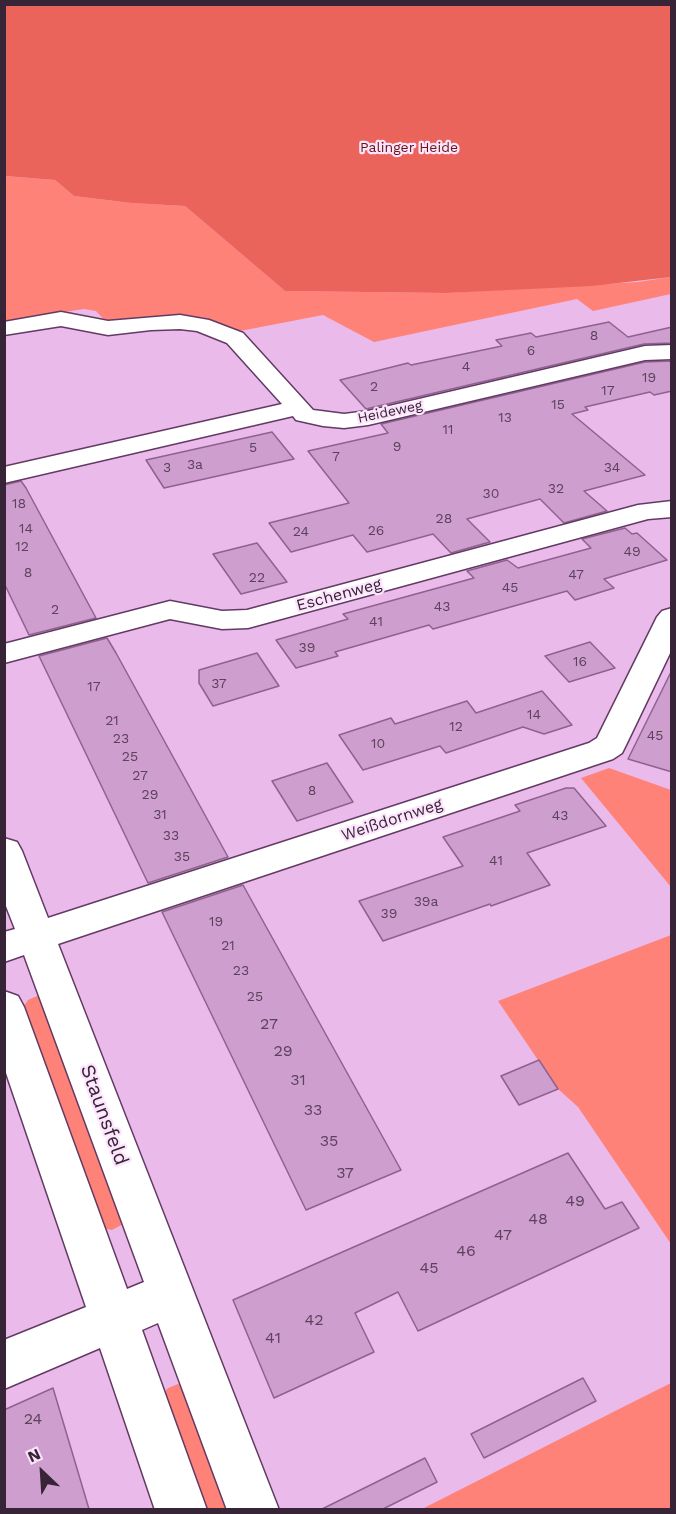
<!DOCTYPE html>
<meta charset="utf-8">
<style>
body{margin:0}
#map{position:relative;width:676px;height:1514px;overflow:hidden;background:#eabaeb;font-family:"Work Sans",sans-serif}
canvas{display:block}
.frame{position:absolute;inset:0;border:6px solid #372437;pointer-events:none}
.north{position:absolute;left:12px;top:1442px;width:60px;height:60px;-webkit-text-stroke:4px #fde4fd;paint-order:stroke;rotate:335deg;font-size:16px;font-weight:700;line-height:24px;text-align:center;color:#372437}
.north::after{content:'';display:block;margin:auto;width:21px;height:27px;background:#372437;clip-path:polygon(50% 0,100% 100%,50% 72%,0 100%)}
</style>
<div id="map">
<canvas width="676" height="1514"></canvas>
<div class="frame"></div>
<div class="north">N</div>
</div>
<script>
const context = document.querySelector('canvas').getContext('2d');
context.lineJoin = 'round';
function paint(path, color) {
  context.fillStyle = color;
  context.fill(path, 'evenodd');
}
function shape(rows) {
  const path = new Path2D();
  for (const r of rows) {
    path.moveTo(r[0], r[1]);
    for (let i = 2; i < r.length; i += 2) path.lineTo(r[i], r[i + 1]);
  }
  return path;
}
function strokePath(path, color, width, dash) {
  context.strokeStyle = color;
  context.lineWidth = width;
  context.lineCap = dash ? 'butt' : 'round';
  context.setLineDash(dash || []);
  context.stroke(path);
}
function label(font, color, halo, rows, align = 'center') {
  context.font = font + ' "Work Sans",sans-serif';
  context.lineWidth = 4.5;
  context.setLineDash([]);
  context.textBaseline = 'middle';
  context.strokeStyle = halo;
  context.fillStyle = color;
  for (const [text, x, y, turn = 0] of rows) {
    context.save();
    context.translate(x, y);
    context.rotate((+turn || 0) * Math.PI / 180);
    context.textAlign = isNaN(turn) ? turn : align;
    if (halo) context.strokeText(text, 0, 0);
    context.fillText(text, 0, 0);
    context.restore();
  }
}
const green = shape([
 [4,176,55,180,74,196,131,203,185,206,285,291,447,293,638,282,671,277,671,294,593,311,577,299,374,342,323,315,240,331,202,317,145,317,108,324,96,311,84,309,5,321],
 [609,768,671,790,671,887,581,778],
 [671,935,671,1244,578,1107,557,1088,498,1001],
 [37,996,44,996,125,1223,112,1230,101,1228,23,1007,28,1000],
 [671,1383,671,1509,422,1509,627,1405],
 [178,1384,187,1386,237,1509,195,1509,162,1395,168,1388]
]);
const forest = shape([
 [4,5,671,5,671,277,592,286,447,293,285,291,185,206,131,203,74,196,55,180,5,176]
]);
const building = shape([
 [609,322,628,337,672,327,672,343,644,344,366,409,340,380,408,363,411,365,502,346,496,340,531,333,536,337,609,322],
 [672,361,672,391,654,395,650,392,585,407,588,410,572,414,645,475,584,491,607,511,564,523,540,499,467,519,490,542,451,553,433,534,367,552,353,535,291,552,269,523,349,503,308,451,388,433,381,424,645,362,672,361],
 [272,432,294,459,164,488,146,460,272,432],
 [21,481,26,488,96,618,29,635,4,583,4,485,21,481],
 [625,528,632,534,637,533,667,560,604,579,614,588,575,600,567,591,433,629,429,625,335,652,338,656,296,668,276,640,348,619,343,614,474,578,467,571,507,560,518,568,591,548,582,539,625,528],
 [257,543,287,582,241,594,213,554,257,543],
 [107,638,116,653,228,857,148,883,39,656,107,638],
 [590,642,615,668,569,682,545,656,590,642],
 [257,653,279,686,213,706,199,683,199,670,257,653],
 [672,670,672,772,628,759,672,670],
 [542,691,572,725,544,734,523,727,446,753,440,746,363,770,339,735,391,718,395,724,467,701,476,713,542,691],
 [327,763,353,802,297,821,272,781,327,763],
 [566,788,574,788,606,826,527,853,550,885,491,906,490,904,383,941,359,901,463,866,443,837,520,811,515,805,566,788],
 [243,885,401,1170,306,1210,162,912,243,885],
 [539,1060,558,1089,519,1105,501,1076,539,1060],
 [568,1153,605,1209,622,1202,639,1228,418,1331,398,1292,355,1313,374,1352,274,1398,233,1300,568,1153],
 [583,1378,596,1401,484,1458,471,1434,583,1378],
 [53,1388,89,1509,4,1509,4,1410,53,1388],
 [425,1458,437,1482,383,1509,322,1509,425,1458]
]);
const minor = shape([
 [61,312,108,321,180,315,209,320,243,333,313,410,344,414,368,411,645,346,672,345,672,359,645,360,368,425,344,428,323,426,296,420,293,416,4,483,4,467,282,404,227,343,197,331,180,329,151,330,108,335,61,326,4,335,4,322,61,312],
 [672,501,672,517,648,519,248,628,222,629,170,619,4,663,4,644,170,601,222,611,247,610,638,505,672,501],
 [672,608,672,649,626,745,622,753,613,759,58,944,279,1510,227,1510,158,1323,142,1330,207,1510,155,1510,100,1348,4,1389,4,1340,86,1307,4,1067,4,991,18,996,24,1007,127,1289,144,1282,24,955,4,962,4,932,15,929,4,901,4,838,17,842,22,851,48,918,589,743,597,738,657,617,662,611,672,608]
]);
const farParknames = [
 ["Palinger Heide",409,148]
];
const numberNames = [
 ["8",594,336],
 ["6",531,351],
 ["4",466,367],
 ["19",649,378],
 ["2",374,387],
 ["17",608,391],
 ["15",558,405],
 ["13",505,418],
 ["11",448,430],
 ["9",397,447],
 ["5",253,448],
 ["7",336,457],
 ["3a",195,465],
 ["3",167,468],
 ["34",612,468],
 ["32",556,489],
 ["30",491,494],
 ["18",19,504],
 ["28",444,519],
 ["14",26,529],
 ["26",376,531],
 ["24",301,532],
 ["12",22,547],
 ["49",632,552],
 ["8",28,573],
 ["47",576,575],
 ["22",257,578],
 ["45",510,588],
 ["43",442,607],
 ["2",55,610],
 ["41",376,622],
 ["39",307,648],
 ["16",580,662],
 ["37",219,684],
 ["17",94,687],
 ["14",534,715],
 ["21",112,721],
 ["12",456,727],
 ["45",655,736],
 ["23",121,739],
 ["10",378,744],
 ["25",130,757],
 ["27",140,776],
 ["8",312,791],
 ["29",150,795],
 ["31",160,815],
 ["43",560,816],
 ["33",171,836],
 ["35",182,857],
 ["41",496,861],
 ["39a",426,902],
 ["39",389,914],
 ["19",216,922],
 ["21",228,946],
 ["23",241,971],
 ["25",255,997]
];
const farStreetnames = [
 ["Heideweg",390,412,-12]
];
const streetNames = [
 ["Eschenweg",339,595,-15],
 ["Weißdornweg",392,820,-18]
];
const nearNumbernames = [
 ["27",269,1024],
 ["29",283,1051],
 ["31",298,1080],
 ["33",313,1110],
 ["35",329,1141],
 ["37",345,1173],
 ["49",575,1201],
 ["48",538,1219],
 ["47",503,1235],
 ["46",466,1251],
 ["45",429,1268],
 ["42",314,1320],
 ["41",273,1338],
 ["24",33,1419]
];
const nearStreetnames = [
 ["Staunsfeld",104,1115,70]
];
paint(green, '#fe8278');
paint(forest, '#ea645c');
paint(building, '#ce9ece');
strokePath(building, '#8e628f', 1.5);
strokePath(minor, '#633a64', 3);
paint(minor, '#fff');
label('14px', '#691414', '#fde4fd', farParknames);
label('14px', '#5d425d', null, numberNames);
label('14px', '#372437', '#fde4fd', farStreetnames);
label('16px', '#372437', '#fde4fd', streetNames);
label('16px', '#5d425d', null, nearNumbernames);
label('20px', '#372437', '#fde4fd', nearStreetnames);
</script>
